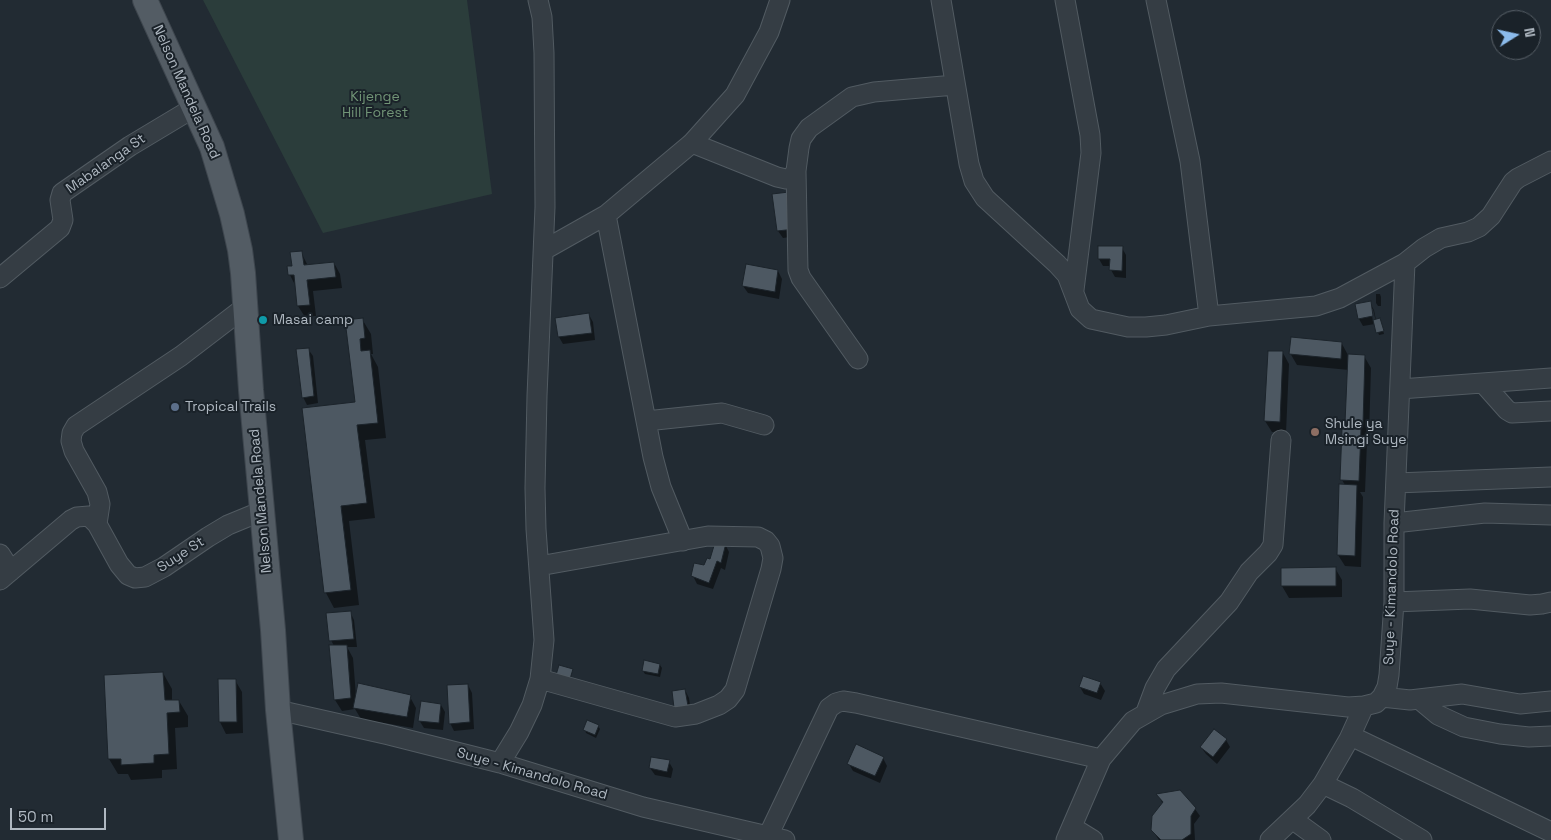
<!DOCTYPE html>
<style>
body{margin:0}
#map{position:relative;width:1551px;height:840px;overflow:hidden;background:#222b33;font-family:"Space Grotesk",sans-serif}
canvas{display:block}
.north{position:absolute;left:1491px;top:10px;width:50px;height:50px;box-sizing:border-box;background:#1a2229;border:1px solid #565e66;border-radius:50%;rotate:80deg;font-size:14px;font-weight:700;line-height:20px;text-align:center;color:#afb8c1}
.north::after{content:'';display:block;margin:auto;width:18px;height:22px;background:#8bbaea;clip-path:polygon(50% 0,100% 100%,50% 72%,0 100%)}
.scale{position:absolute;left:10px;top:808px;width:96px;height:22px;box-sizing:border-box;border:2px solid #afb8c1;border-top:0;padding-left:6px;font-size:15px;line-height:18px;white-space:nowrap;color:#afb8c1;-webkit-text-stroke:4px #1a2229;paint-order:stroke}
</style>
<div id="map">
<canvas width="1551" height="840"></canvas>
<div class="north">N</div>
<div class="scale">50 m</div>
</div>
<script>
const context = document.querySelector('canvas').getContext('2d');
context.lineJoin = 'round';
function paint(path, color) {
  context.fillStyle = color;
  context.fill(path, 'evenodd');
}
function shape(rows) {
  const path = new Path2D();
  for (const r of rows) {
    path.moveTo(r[0], r[1]);
    for (let i = 2; i < r.length; i += 2) path.lineTo(r[i], r[i + 1]);
  }
  return path;
}
function strokePath(path, color, width, dash) {
  context.strokeStyle = color;
  context.lineWidth = width;
  context.lineCap = dash ? 'butt' : 'round';
  context.setLineDash(dash || []);
  context.stroke(path);
}
function label(font, color, halo, rows, align = 'center') {
  context.font = font + ' "Space Grotesk",sans-serif';
  context.lineWidth = 4;
  context.setLineDash([]);
  context.textBaseline = 'middle';
  context.strokeStyle = halo;
  context.fillStyle = color;
  for (const [text, x, y, turn = 0] of rows) {
    context.save();
    context.translate(x, y);
    context.rotate((+turn || 0) * Math.PI / 180);
    context.textAlign = isNaN(turn) ? turn : align;
    if (halo) context.strokeText(text, 0, 0);
    context.fillText(text, 0, 0);
    context.restore();
  }
}
const green = shape([
 [203,0,467,0,492,194,323,233]
]);
const shadow = shape([
 [773,195,798,236,783,238,778,231],
 [1122,248,1126,255,1126,278,1115,277,1111,270,1111,266,1103,266,1099,259],
 [301,252,308,266,334,263,340,274,342,288,313,291,316,316,305,317,298,306,296,287,290,275],
 [778,271,782,279,779,299,748,293,743,286],
 [1376,294,1380,294,1381,297,1381,306,1378,306,1376,303],
 [1370,303,1374,310,1376,320,1380,319,1381,322,1384,334,1379,335,1375,324,1363,326,1359,319],
 [1371,309,1373,309,1376,322,1373,322],
 [589,315,593,322,595,340,563,344,559,337,556,319],
 [362,319,371,334,373,354,371,354,378,367,386,438,365,440,375,518,349,521,359,605,334,608,326,593,356,403,347,321],
 [1342,344,1348,355,1364,356,1371,368,1369,435,1362,435,1367,442,1365,492,1360,492,1363,497,1361,567,1345,566,1338,555,1345,485,1342,480,1351,430,1347,423,1349,370,1297,365,1290,353],
 [308,349,313,356,318,403,307,405,303,397],
 [1283,353,1289,364,1286,433,1272,432,1265,421],
 [725,544,729,552,725,570,721,568,713,589,697,584,693,576,705,566],
 [1335,568,1342,580,1342,597,1289,598,1282,586,1282,569],
 [350,612,354,620,357,647,347,647,353,658,356,696,410,697,416,708,413,728,361,719,355,709,342,711,335,700,334,646,331,640],
 [660,665,662,668,660,677,645,674,643,671],
 [163,673,172,689,172,701,179,701,188,716,188,727,175,728,177,769,162,770,162,778,131,780,128,774,118,774,109,759,105,677],
 [235,680,242,692,243,733,226,734,220,722,219,681],
 [1100,683,1105,691,1101,700,1084,694,1080,687],
 [468,685,472,693,474,729,454,731,450,723],
 [685,690,689,698,691,714,680,715],
 [441,705,445,712,443,730,424,728,419,720],
 [598,726,600,729,596,738,586,733,585,730],
 [1226,740,1230,747,1217,764,1206,754,1201,747],
 [883,758,887,766,880,783,853,771,849,764],
 [669,762,673,769,671,778,655,775,650,768],
 [1158,795,1195,809,1200,816,1194,824,1195,840,1159,840,1157,837,1152,829,1163,804]
]);
const building = shape([
 [789,192,795,229,777,231,772,194,789,192],
 [1098,246,1123,246,1122,271,1109,270,1110,259,1098,259,1098,246],
 [302,251,304,265,334,262,336,277,307,280,310,305,297,306,294,275,288,275,287,266,292,266,290,252,302,251],
 [746,264,778,270,775,292,742,286,746,264],
 [1371,301,1373,316,1358,319,1355,304,1371,301],
 [589,313,592,333,558,337,555,318,589,313],
 [363,318,365,338,360,339,361,351,370,350,378,423,357,425,367,503,341,506,351,590,324,593,302,408,355,402,345,320,363,318],
 [1380,318,1384,331,1376,333,1373,320,1380,318],
 [1291,337,1342,342,1341,359,1289,354,1291,337],
 [309,348,314,396,302,398,296,349,309,348],
 [1268,351,1283,351,1280,422,1264,421,1268,351],
 [1348,354,1365,355,1363,424,1345,423,1348,354],
 [1342,429,1361,429,1359,481,1340,480,1342,429],
 [1339,484,1357,485,1355,556,1337,555,1339,484],
 [716,539,726,543,721,563,717,561,709,583,691,576,694,563,704,565,707,558,710,559,716,539],
 [1336,567,1336,586,1281,586,1281,568,1336,567],
 [351,611,354,639,329,641,326,613,351,611],
 [329,645,347,645,351,698,334,700,329,645],
 [644,660,660,664,658,674,642,671,644,660],
 [559,665,573,669,570,679,556,675,559,665],
 [163,672,165,700,179,700,180,712,167,713,169,754,154,755,154,763,121,765,121,759,108,759,104,675,163,672],
 [1083,676,1101,682,1097,693,1079,687,1083,676],
 [218,679,236,679,237,722,219,722,218,679],
 [358,683,411,695,407,717,353,708,358,683],
 [468,684,470,722,449,724,447,685,468,684],
 [685,689,688,706,674,708,672,691,685,689],
 [421,701,441,704,439,723,418,721,421,701],
 [587,720,599,725,595,735,583,730,587,720],
 [1214,729,1227,739,1213,757,1200,747,1214,729],
 [856,744,884,757,875,776,847,764,856,744],
 [651,757,670,760,667,772,649,768,651,757],
 [1180,790,1196,808,1191,816,1191,834,1182,840,1161,840,1151,830,1152,816,1163,802,1156,794,1180,790]
]);
const minor = shape([
 [941,0,969,164,974,181,985,198,1057,264,1067,275,1080,309,1091,319,1128,327,1146,327,1166,325,1209,316,1316,306,1340,298,1405,263],
 [1065,0,1090,135,1091,153,1074,290],
 [1156,0,1190,161,1209,316],
 [692,143,777,177,786,179,792,177,796,171,799,148,801,139,809,128,852,97,874,92,955,85],
 [796,171,798,270,801,278,858,359],
 [606,215,653,457,661,487,683,541],
 [544,250,606,215,692,143,735,95,769,32,780,0],
 [0,278,60,228,63,220,60,200,62,193,130,146,195,107],
 [1483,383,1507,410,1512,413,1551,411],
 [1400,389,1551,378],
 [646,421,722,413,764,425],
 [1396,483,1551,477],
 [1394,523,1485,513,1551,515],
 [97,524,100,504,97,492,74,451,71,441,72,433,76,426,181,356,245,307],
 [0,554,11,571],
 [539,566,708,536,758,537,766,541,770,546,773,558,771,569,735,690,728,699,719,705,696,714,675,717,540,679],
 [0,580,71,520,77,517,89,516,97,524,119,564,128,575,135,578,145,577,164,567,208,537,228,525,262,511],
 [1394,602,1470,599,1530,605,1542,604,1551,602],
 [1382,697,1410,700,1462,694,1520,704,1551,701],
 [1420,700,1438,715,1464,727,1500,734,1529,737,1551,736],
 [278,710,389,735,500,763,643,807,785,840],
 [1146,712,1155,688,1166,669,1229,602,1249,572,1268,553,1273,545,1281,440],
 [1351,736,1551,832],
 [500,763,519,732,532,705,540,679,544,640,536,529,535,488,537,396,545,207,544,53,542,17,538,0],
 [1323,784,1352,798,1422,840],
 [1292,819,1321,840],
 [1072,827,1093,840],
 [768,836,829,708,836,703,843,701,856,703,1101,759],
 [1066,840,1101,759,1133,721,1161,705,1197,694,1221,693,1348,707,1364,706,1376,703,1382,697,1387,687,1389,675,1394,602,1394,523,1405,263,1424,248,1441,238,1468,232,1479,227,1491,216,1513,182,1518,178,1551,161],
 [1270,840,1307,805,1323,784,1349,739,1364,706]
]);
const major = shape([
 [145,0,212,147,232,214,240,250,243,273,251,390,273,630,278,710,291,840]
]);
const markers = [
 [263,320,5,"#0f9aa8"],
 [175,407,5,"#5c6f8a"],
 [1315,432,5,"#8d6e63"]
];
const streetNames = [
 ["Nelson Mandela Road",186,92,66],
 ["Mabalanga St",106,164,-35],
 ["Nelson Mandela Road",261,501,-95],
 ["Suye St",181,555,-33],
 ["Suye - Kimandolo Road",1392,587,-88],
 ["Suye - Kimandolo Road",532,774,16]
];
const parkNames = [
 ["Kijenge",375,97],
 ["Hill Forest",375,113]
];
const poiNames = [
 ["Masai camp",273,320],
 ["Tropical Trails",185,407],
 ["Shule ya",1325,424],
 ["Msingi Suye",1325,440]
];
paint(green, '#2b3d3b');
paint(shadow, '#0007');
paint(building, '#4d5862');
strokePath(building, '#1c242b', 1);
strokePath(minor, '#525b62', 21);
strokePath(major, '#3e464e', 26);
strokePath(minor, '#353d44', 19);
strokePath(major, '#535c64', 24);
for (const [x, y, r, color] of markers) {
  const dot = new Path2D();
  dot.arc(x, y, r, 0, 2 * Math.PI);
  context.fillStyle = color;
  context.fill(dot);
  strokePath(dot, '#1a2229', 2);
}
label('14px', '#afb8c1', '#1a2229', streetNames);
label('14px', '#719476', '#1a2229', parkNames);
label('14px', '#afb8c1', '#1a2229', poiNames, 'left');
</script>
